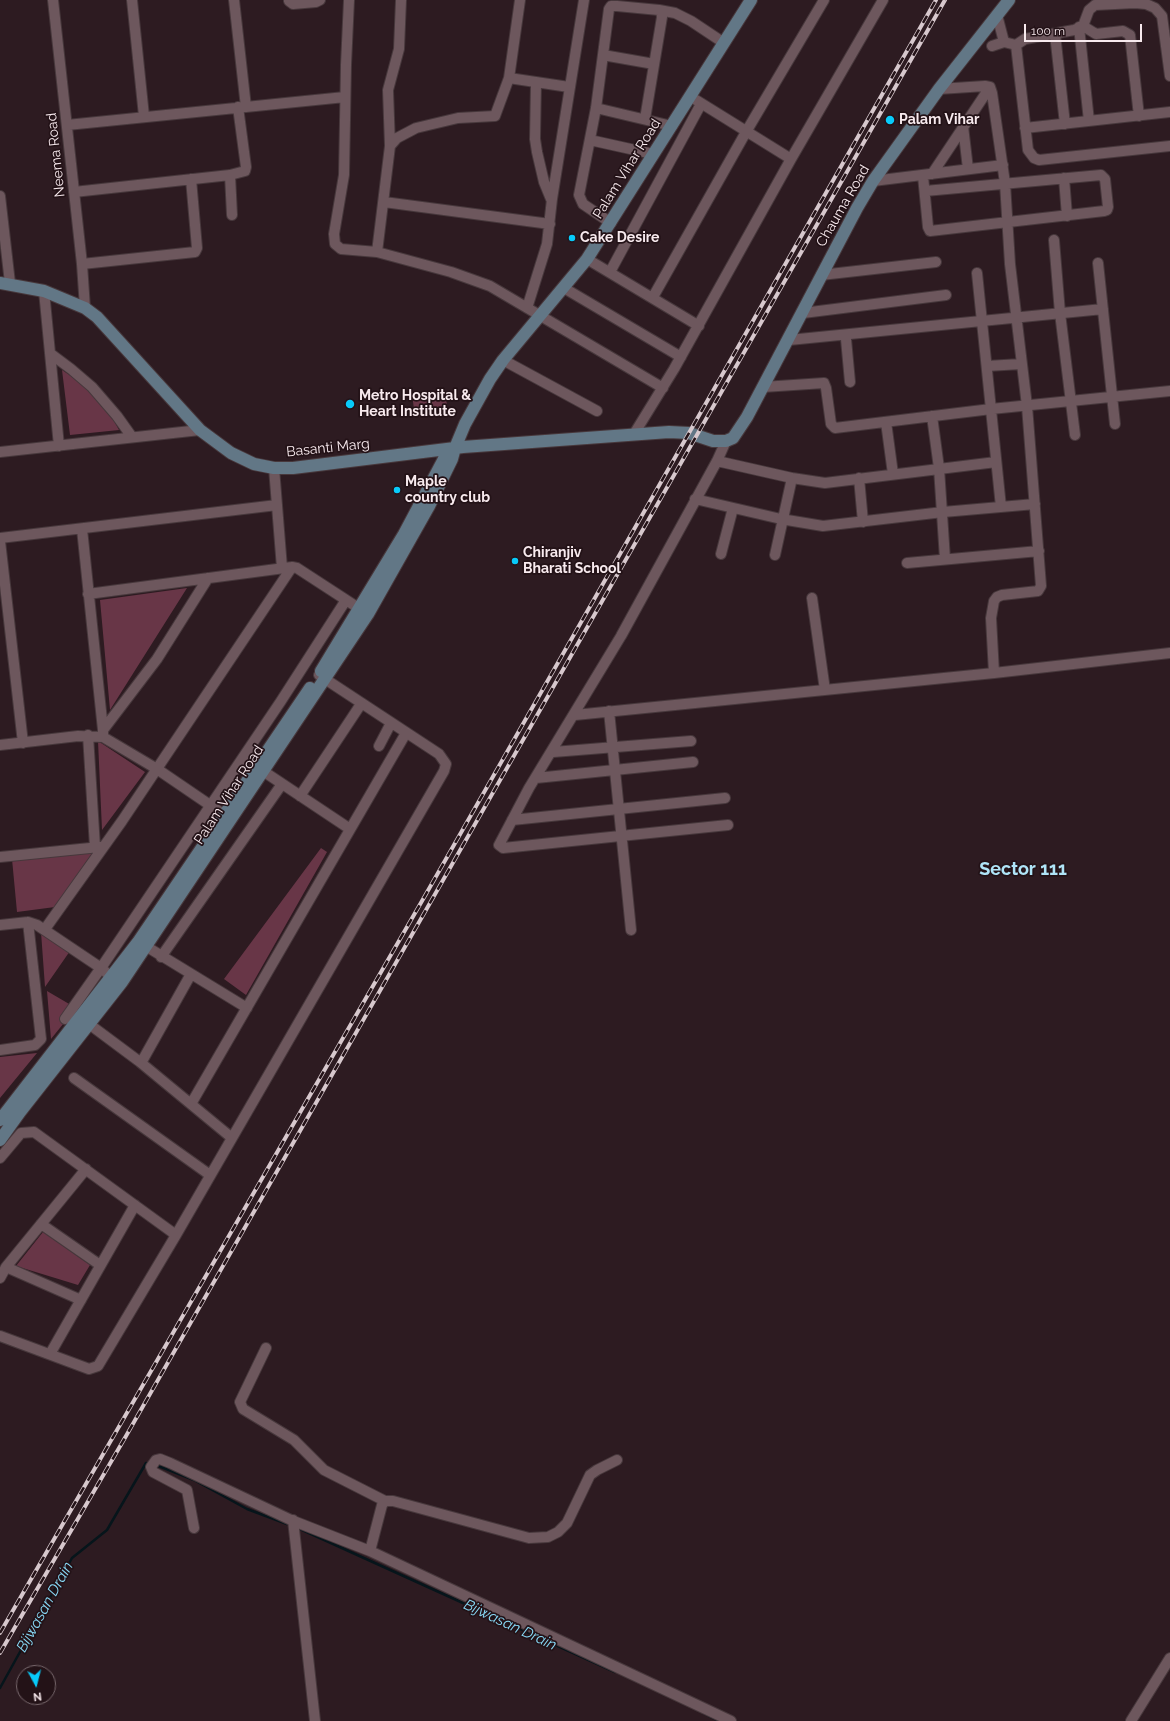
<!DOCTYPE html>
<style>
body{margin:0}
#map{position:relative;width:1170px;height:1721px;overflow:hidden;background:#2d1b21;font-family:Raleway,sans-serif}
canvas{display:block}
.north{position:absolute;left:16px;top:1665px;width:40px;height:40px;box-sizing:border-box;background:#231217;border:1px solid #78686d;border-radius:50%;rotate:173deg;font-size:11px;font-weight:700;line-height:16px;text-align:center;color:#f8eaee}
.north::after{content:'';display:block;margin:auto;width:14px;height:18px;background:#08cbfa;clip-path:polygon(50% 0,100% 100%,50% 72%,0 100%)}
.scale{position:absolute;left:1024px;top:24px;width:118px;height:18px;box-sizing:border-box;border:2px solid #f8eaee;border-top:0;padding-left:5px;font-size:12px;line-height:14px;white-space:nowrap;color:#f8eaee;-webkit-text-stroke:3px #231217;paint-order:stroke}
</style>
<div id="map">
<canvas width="1170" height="1721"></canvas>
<div class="north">N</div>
<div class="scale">100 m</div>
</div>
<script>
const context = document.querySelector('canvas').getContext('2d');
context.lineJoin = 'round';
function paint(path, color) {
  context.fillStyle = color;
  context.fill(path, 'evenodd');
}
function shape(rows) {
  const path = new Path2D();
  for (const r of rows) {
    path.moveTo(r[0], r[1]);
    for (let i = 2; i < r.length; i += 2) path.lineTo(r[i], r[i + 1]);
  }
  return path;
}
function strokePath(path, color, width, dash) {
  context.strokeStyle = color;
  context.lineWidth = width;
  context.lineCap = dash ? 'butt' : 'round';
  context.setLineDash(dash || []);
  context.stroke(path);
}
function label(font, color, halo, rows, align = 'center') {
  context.font = font + ' Raleway,sans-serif';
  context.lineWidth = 3.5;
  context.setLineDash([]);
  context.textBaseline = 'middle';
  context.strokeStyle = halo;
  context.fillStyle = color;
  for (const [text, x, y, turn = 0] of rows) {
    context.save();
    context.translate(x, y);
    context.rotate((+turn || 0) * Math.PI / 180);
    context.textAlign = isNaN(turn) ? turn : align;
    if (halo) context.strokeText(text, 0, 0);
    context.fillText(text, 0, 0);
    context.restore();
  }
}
const green = shape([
 [62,370,89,388,112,417,119,430,70,435],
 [445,390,448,413,415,417,412,394],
 [187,588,110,710,100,600],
 [98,741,145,772,102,830],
 [321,848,327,852,246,995,224,979],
 [93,852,55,907,17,912,12,859],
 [41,932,70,951,45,987],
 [47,991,76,1008,51,1039],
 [37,1053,0,1098,0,1057],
 [43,1232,90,1265,78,1285,16,1266]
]);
const stream = shape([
 [156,1465,194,1480,247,1509,287,1524],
 [300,1529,615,1672],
 [0,1688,72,1558,107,1530,146,1463,149,1464],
 [703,1713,719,1721]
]);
const street = shape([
 [53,0,82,264,85,308],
 [132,0,144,116],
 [234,0,246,107],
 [349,0,346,65,344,175,334,234,335,244,341,249,377,252,451,272,490,286,663,388],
 [289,1,293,4,316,2,320,0],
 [997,15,1004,42],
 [1083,26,1096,34,1123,31,1130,35,1139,116],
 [1079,27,1089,121],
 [1055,34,1065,124],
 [1016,45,1028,150,1034,158,1039,160,1170,146],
 [992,46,1004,42,1016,45,1025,39,1074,30,1083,26,1089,10,1095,5,1135,3,1146,4,1155,8,1162,16,1170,76],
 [603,55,654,64],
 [509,78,569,87],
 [536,82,535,139,537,152,544,182,551,199],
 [939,89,985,86,990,87,992,93,1005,183,1010,264,1027,406,1041,586,1038,591,1002,595,997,597,994,601,991,618,994,673],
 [696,100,791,159],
 [596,108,672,126],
 [645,119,662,17,661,11],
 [67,125,345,97],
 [963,126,968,169],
 [1025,128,1170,112],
 [590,140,653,154],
 [390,146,397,138,416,128,458,118,495,116,509,78,520,0],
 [932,174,990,87],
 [230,175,232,215],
 [923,176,928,227,930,231,1104,211,1107,210,1108,207,1105,179,1101,175,925,191],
 [1064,178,1067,216],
 [873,181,1003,165],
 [74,192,230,175,245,171,246,167,238,107],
 [0,196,10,283],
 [384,202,550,224],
 [611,223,583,204,579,195,596,108,609,9,611,6,617,6,659,10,675,13,691,21,724,43],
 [1054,240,1060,313,1075,435],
 [377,252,390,146,388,90,399,49,401,0],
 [587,259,699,326],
 [1098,263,1115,424],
 [82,264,195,252,197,248,191,179],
 [610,272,701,104],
 [977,273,1001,507],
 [821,275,936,262],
 [564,288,681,357],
 [44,291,59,446],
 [653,297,746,132,824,0],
 [527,308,547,244,552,199,584,0],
 [803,313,946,295],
 [846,339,850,382],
 [789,340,1103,309],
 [51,354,71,369,92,387,117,416,132,437],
 [503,360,597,411],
 [987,366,1021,364],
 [763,387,824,383,826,388,831,424,835,428,991,409,1170,391],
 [932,416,939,468,945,559],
 [886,422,893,474],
 [634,434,674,369,791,159,883,0],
 [726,441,717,461,621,636,529,788,499,845,503,848,728,825],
 [0,452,200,430],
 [717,461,792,478,825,483,996,462],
 [274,468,282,568],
 [859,478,863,522],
 [695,499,781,519,823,526,943,512,1035,504],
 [82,529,103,730,103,737],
 [0,538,277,505],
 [0,541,23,743],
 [721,554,733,508],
 [775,555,792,478],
 [907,563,1039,551],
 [88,594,292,567,297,568,360,609],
 [812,598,825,690],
 [609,711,631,930],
 [575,715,994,673,1170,653],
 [103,730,157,659,208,578],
 [88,735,95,847],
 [0,745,78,736,103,737,157,769,223,814],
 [379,746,391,723],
 [553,752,691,741],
 [257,767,350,829],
 [536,778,693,762],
 [300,796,361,704],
 [512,820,725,798],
 [0,857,100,847],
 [0,925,28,922,37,925,101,968,117,982],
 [45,929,122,821,292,567],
 [139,942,247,1008],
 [161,957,282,784],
 [65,1019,103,965,281,701,346,600],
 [89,1024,140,1062,232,1138],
 [0,1050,35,1045,41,1039,28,922],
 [141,1063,191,974],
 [74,1078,210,1175],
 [191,1104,406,733],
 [0,1158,21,1133,34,1132,176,1235],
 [41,1224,100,1265],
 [6,1267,81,1300],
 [0,1278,6,1267,86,1169],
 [0,1336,89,1369,98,1366,176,1235,444,771,446,764,439,754,319,675],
 [266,1348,240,1402,243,1409,294,1440,324,1470,385,1501,393,1501,518,1535,529,1538,548,1537,558,1532,567,1523,590,1475,597,1470,617,1460],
 [50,1354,135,1205],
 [293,1520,315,1721],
 [194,1528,187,1490,153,1472,151,1467,156,1460,160,1459,170,1463,291,1520,370,1551,731,1721],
 [370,1551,382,1505,385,1501],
 [1131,1721,1170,1658]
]);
const secondary = shape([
 [0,283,44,291,85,308,97,317,200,430,231,453,254,464,274,468,293,468,463,447,669,432,689,433,713,441,726,441,733,438,747,417,857,208,873,181,939,89,1009,0],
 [321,671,404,534,446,455],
 [0,1120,138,942,310,688],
 [0,1140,20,1112,122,982,368,614,429,506,452,459,455,448,465,424,490,379,503,360,587,259,751,0]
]);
const rail = shape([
 [0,1633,426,894,936,0],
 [0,1653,126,1436,945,0]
]);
const markers = [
 [890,120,5,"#08cbfa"],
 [572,238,4,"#08cbfa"],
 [350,404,5,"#08cbfa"],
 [397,490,4,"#08cbfa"],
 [515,561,4,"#08cbfa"]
];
const poiNames = [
 ["Palam Vihar",899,120],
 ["Cake Desire",580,238],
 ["Metro Hospital &",359,396],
 ["Heart Institute",359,412],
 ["Maple",405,482],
 ["country club",405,498],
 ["Chiranjiv",523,553],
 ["Bharati School",523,569]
];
const streetNames = [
 ["Neema Road",56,155,-96],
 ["Palam Vihar Road",627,169,-58],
 ["Chauma Road",843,206,-60],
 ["Basanti Marg",328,448,-6],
 ["Palam Vihar Road",229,795,-57]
];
const waterNames = [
 ["Bijwasan Drain",45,1607,-61],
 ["Bijwasan Drain",510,1625,25]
];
const districtNames = [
 ["Sector 111",1023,870]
];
paint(green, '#683647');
strokePath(stream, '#06151b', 2.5);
strokePath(street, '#47383c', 12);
strokePath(secondary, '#47383c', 14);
strokePath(street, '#6d575d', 10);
strokePath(secondary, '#627786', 12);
strokePath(rail, '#d7c8cd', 4);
strokePath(rail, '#231217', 2.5, [8]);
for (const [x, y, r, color] of markers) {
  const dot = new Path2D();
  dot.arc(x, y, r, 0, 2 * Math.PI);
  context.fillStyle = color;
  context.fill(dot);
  strokePath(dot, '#231217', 1.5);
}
label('bold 14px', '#f8eaee', '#231217', poiNames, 'left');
label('14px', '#f8eaee', '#231217', streetNames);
label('italic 15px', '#88daf7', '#231217', waterNames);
label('bold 18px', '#afe4f7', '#231217', districtNames);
</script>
